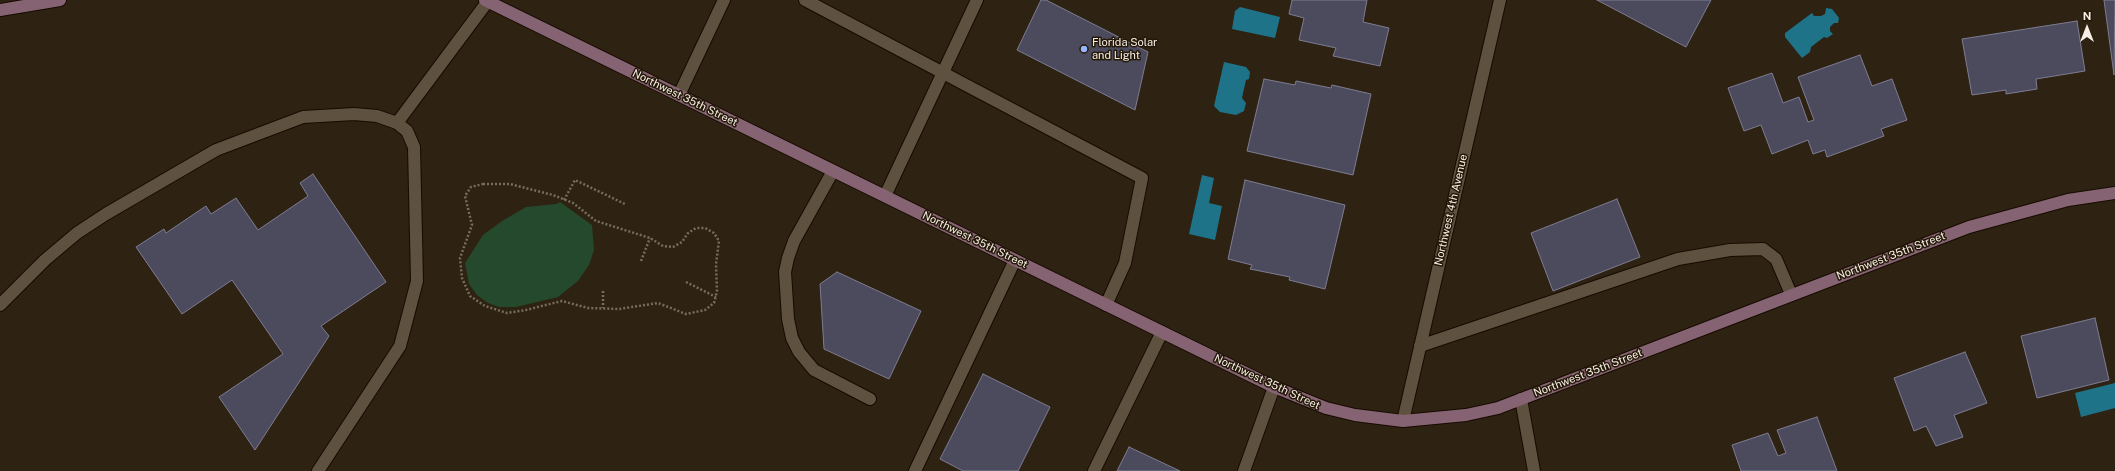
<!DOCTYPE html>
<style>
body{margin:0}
#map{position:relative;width:2115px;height:471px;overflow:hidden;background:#2e2212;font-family:"Public Sans",sans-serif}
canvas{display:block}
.north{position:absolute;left:2067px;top:8px;width:40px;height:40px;-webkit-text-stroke:3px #241809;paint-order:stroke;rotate:0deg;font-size:11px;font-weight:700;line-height:16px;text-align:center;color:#f7efe5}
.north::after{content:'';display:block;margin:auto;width:14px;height:18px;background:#f7efe5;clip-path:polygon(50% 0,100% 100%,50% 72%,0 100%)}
</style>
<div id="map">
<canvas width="2115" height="471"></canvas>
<div class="north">N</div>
</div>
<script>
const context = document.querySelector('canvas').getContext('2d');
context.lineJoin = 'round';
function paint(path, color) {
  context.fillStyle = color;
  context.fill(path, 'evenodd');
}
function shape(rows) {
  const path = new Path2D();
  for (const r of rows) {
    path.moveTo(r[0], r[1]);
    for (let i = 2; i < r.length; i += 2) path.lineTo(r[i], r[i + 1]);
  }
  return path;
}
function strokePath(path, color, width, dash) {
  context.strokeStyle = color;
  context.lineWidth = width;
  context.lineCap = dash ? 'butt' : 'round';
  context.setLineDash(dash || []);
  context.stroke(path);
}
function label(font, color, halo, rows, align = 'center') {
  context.font = font + ' "Public Sans",sans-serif';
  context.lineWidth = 3;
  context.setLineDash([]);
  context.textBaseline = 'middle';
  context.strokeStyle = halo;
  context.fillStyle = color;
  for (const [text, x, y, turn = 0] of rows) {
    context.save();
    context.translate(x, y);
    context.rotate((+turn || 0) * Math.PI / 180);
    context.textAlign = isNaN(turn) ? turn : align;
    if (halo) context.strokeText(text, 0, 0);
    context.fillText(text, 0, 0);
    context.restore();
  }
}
const green = shape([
 [560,202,592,225,594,250,589,265,578,281,558,297,516,307,499,307,488,303,477,295,469,284,465,263,483,235,502,221,526,207,556,204]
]);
const water = shape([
 [1240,7,1280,17,1275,38,1232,29,1235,11],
 [1826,8,1832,9,1839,18,1838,23,1834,23,1830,27,1830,31,1833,34,1827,38,1824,37,1811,47,1810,52,1802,58,1785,37,1785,33,1812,13,1814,16,1821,16,1825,14],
 [1224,62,1246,67,1250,72,1249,79,1246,80,1242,98,1246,103,1244,111,1236,115,1220,112,1214,106],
 [1202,175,1214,178,1209,203,1222,206,1215,240,1189,234],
 [2115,383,2115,408,2081,417,2075,393]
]);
const building = shape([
 [1041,0,1046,0,1148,52,1135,110,1017,50,1041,0],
 [1292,0,1367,0,1363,22,1389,28,1380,66,1333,56,1336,48,1299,40,1304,18,1289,14,1292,0],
 [1597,0,1711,0,1686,47,1597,0],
 [2104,0,2115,0,2114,75,2104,0],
 [2077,21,2085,71,2036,79,2037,89,2006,94,2006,90,1972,95,1962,39,2077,21],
 [1860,55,1872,86,1892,79,1907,120,1881,129,1884,136,1827,157,1825,150,1813,154,1808,140,1772,154,1761,125,1744,131,1728,88,1772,73,1783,103,1799,97,1808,122,1814,120,1798,77,1860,55],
 [1264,79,1295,85,1296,81,1331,88,1332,85,1371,94,1353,175,1247,151,1264,79],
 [313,174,386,282,321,326,329,336,255,450,219,397,283,354,232,280,182,314,136,247,164,229,166,233,206,206,211,214,236,198,258,230,308,196,300,183,313,174],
 [1245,180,1345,205,1325,289,1289,280,1290,277,1250,269,1252,265,1228,259,1245,180],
 [1617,199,1640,257,1553,291,1531,233,1617,199],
 [837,272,921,311,889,379,824,349,820,284,837,272],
 [2095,318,2109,380,2037,398,2021,336,2095,318],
 [1965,352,1987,403,1954,415,1963,437,1936,446,1926,426,1914,431,1894,378,1965,352],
 [983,374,1050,407,1018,471,963,471,940,459,983,374],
 [1817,417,1837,471,1741,471,1732,445,1768,433,1778,456,1786,453,1777,430,1817,417],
 [1129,447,1180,471,1117,471,1129,447]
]);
const path = shape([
 [483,184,510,184,553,195,573,203,596,221,650,238,663,246,673,247,682,242,688,233,696,228,705,228,714,233,719,241,716,264,717,291,714,303,705,310,686,314,658,303,619,309,588,308,562,301,526,310,507,313,485,306,470,296,462,278,460,258,472,225,465,196,471,187,483,184],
 [564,200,575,180,625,204],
 [641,261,650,238],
 [686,282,716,297],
 [603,291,603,308]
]);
const lane = shape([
 [805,0,1142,178,1125,263,1106,305],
 [679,95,724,0],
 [397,123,488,1],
 [833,171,794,241,788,258,785,272,788,319,792,338,799,352,814,370,870,399],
 [885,196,977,0],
 [0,305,45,260,77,233,106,214,216,150,303,117,354,114,377,116,397,123,407,131,414,147,417,281,400,346,318,471],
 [1420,346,1678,259,1730,250,1763,249,1776,259,1791,294],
 [1521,399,1534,471],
 [915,471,1015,260],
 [1094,471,1162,332],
 [1244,471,1274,387]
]);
const street = shape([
 [1403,421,1500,0]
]);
const secondary = shape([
 [485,0,1274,387,1326,408,1355,415,1403,421,1466,415,1498,408,1969,227,2068,200,2115,193],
 [0,10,60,0]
]);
const markers = [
 [1084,49,4,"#96b6fd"]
];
const poiNames = [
 ["Florida Solar",1092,43],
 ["and Light",1092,56]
];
const streetNames = [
 ["Northwest 35th Street",685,98,26],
 ["Northwest 4th Avenue",1451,210,-77],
 ["Northwest 35th Street",975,240,26],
 ["Northwest 35th Street",1891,256,-21],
 ["Northwest 35th Street",1588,373,-21],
 ["Northwest 35th Street",1267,382,25]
];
paint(green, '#24492c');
paint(water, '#1f7388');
paint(building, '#4c4b5e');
strokePath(building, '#7e7c92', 1);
strokePath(lane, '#160b01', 14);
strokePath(street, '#160b01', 14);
strokePath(secondary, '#160b01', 14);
strokePath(path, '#776d5f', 2.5, [2, 2]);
strokePath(lane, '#5f5140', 12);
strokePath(street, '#5f5140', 12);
strokePath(secondary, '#866372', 12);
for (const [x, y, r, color] of markers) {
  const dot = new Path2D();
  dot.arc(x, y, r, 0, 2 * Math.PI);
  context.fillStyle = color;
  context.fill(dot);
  strokePath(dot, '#241809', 1.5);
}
label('11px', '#f7efe5', '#241809', poiNames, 'left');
label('11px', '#f7efe5', '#241809', streetNames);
</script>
